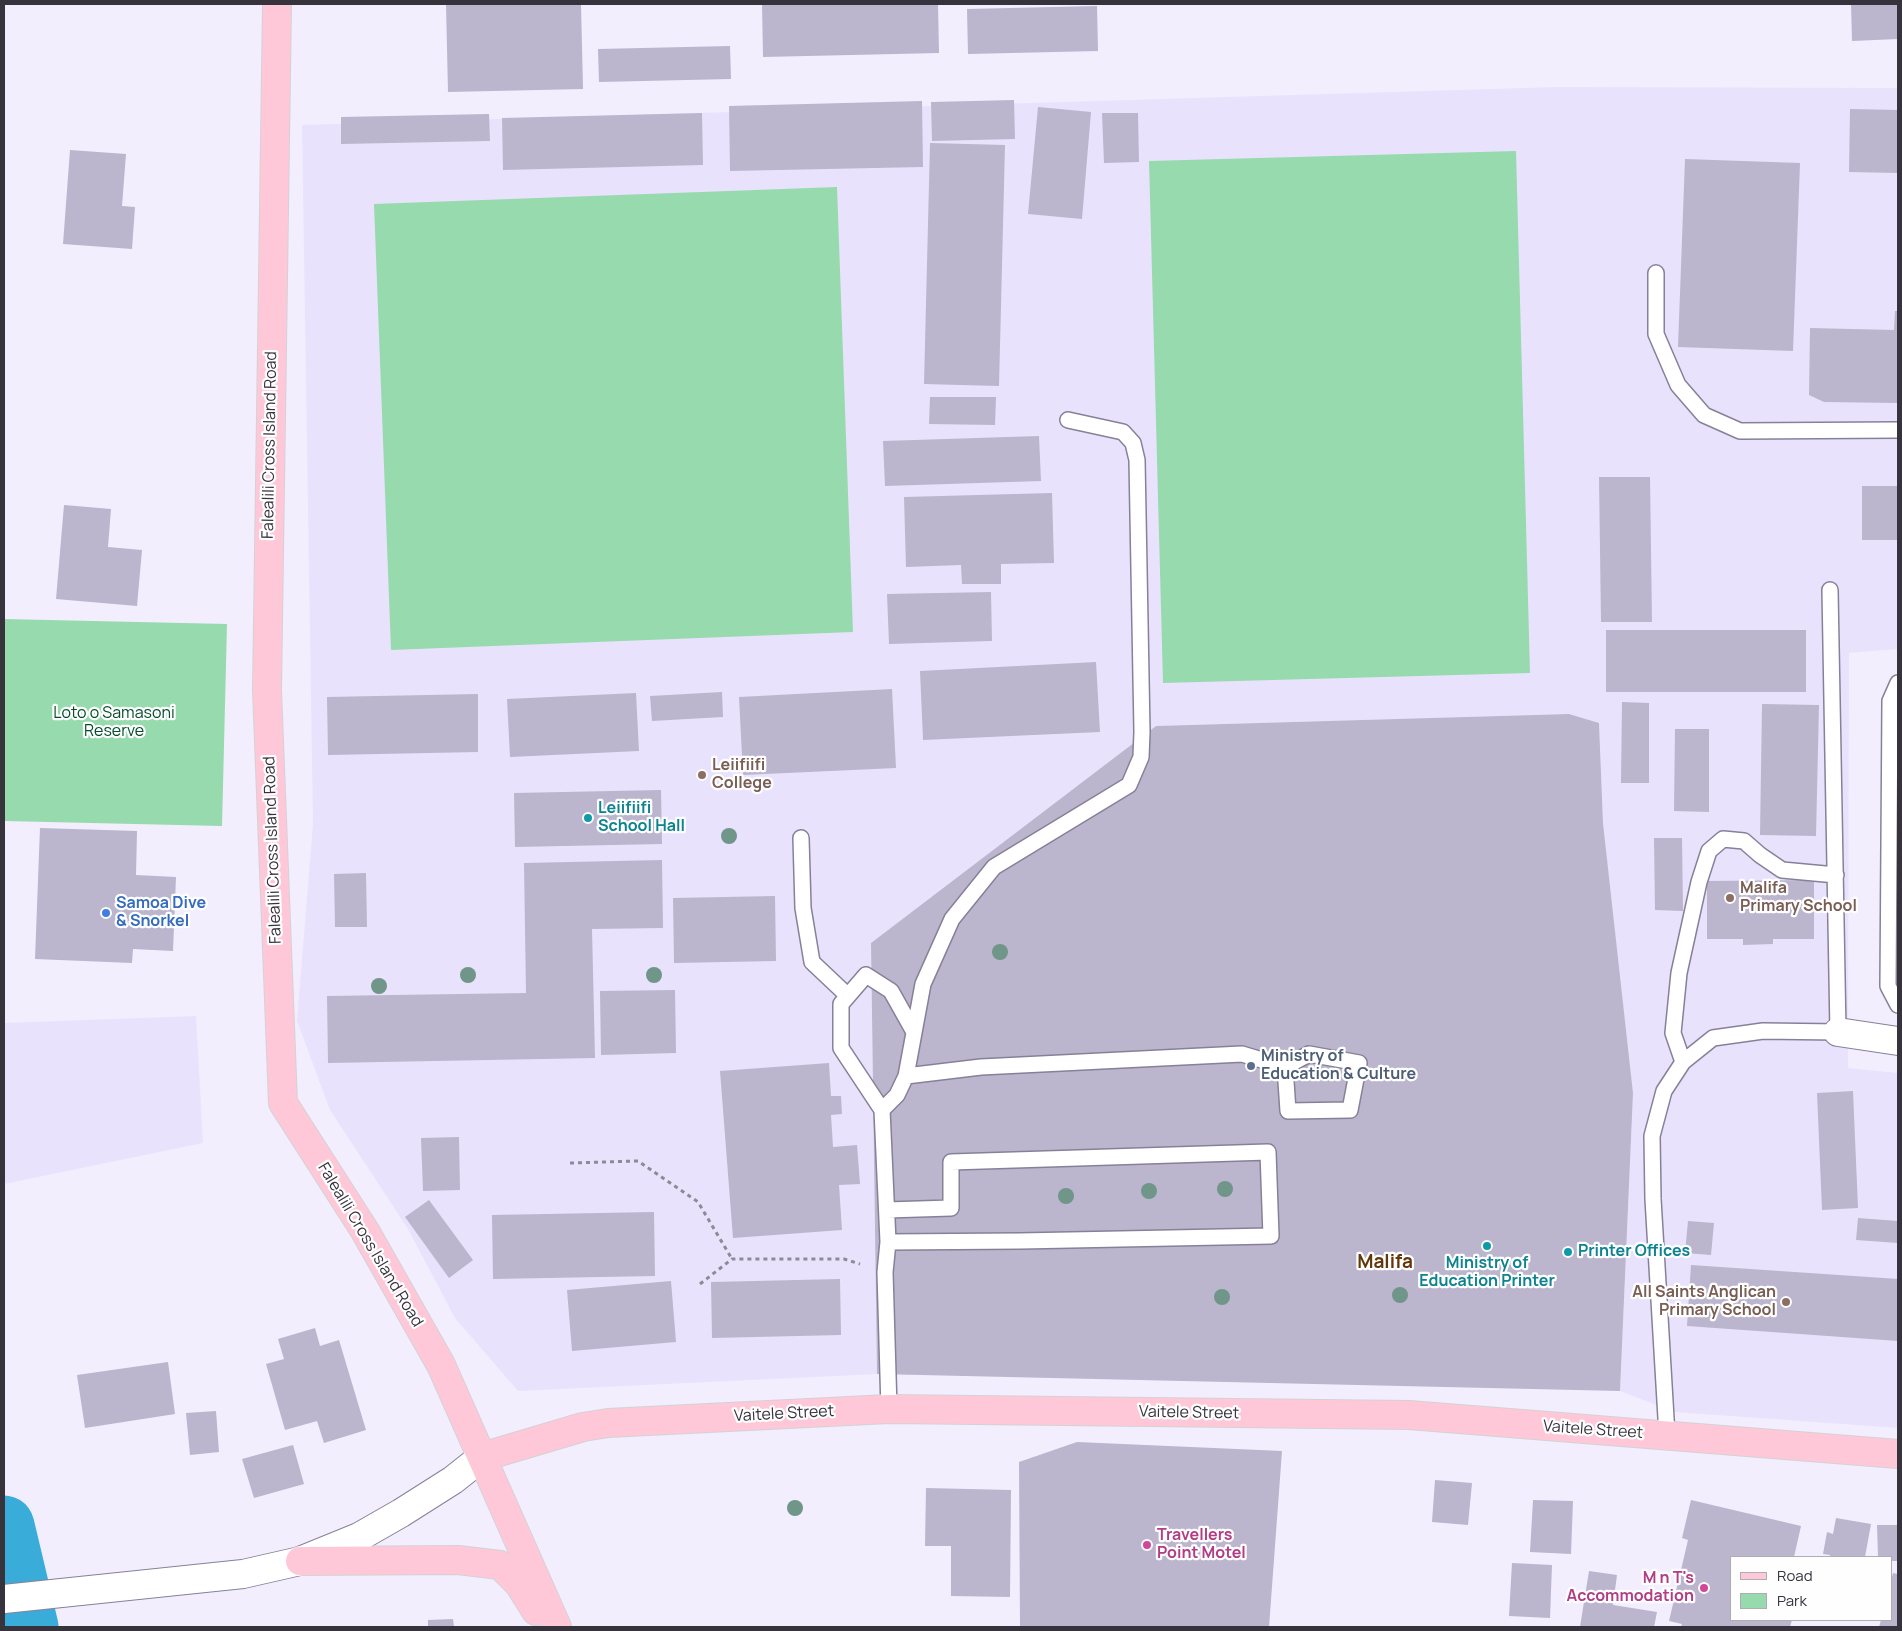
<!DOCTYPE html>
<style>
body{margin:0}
#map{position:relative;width:1902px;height:1631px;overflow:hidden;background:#f2eefe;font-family:Manrope,sans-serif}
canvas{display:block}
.frame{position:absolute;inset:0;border:5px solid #36333d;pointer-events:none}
.legend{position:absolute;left:1730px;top:1556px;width:162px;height:65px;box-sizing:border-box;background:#fefefe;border:1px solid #aeadb1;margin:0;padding:6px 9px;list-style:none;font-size:15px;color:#36333d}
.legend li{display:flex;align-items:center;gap:10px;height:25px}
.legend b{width:25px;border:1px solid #aeadb1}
</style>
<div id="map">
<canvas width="1902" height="1631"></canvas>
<div class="frame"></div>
<ul class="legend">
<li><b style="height:6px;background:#ffc8d8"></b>Road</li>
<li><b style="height:14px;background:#97daad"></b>Park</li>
</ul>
</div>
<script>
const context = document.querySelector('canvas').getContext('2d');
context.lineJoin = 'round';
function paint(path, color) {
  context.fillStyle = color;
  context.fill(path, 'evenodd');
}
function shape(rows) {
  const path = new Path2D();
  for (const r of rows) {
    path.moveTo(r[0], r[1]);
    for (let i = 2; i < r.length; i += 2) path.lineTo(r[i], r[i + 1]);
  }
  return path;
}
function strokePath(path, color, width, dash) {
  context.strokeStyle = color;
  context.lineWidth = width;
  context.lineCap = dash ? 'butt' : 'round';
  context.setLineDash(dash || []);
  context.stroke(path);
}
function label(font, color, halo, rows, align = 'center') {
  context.font = font + ' Manrope,sans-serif';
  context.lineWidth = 4.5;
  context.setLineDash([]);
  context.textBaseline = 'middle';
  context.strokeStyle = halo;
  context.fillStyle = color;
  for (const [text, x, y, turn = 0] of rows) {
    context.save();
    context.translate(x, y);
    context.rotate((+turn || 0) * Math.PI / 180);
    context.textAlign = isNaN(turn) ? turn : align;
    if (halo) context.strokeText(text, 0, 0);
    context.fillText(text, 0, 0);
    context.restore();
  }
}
const built = shape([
 [1558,87,1898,88,1898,649,1849,653,1848,1068,1898,1073,1898,1428,1675,1412,1620,1391,1633,1093,1603,823,1599,724,1569,714,1156,726,871,943,877,1374,518,1391,455,1318,408,1229,330,1110,297,1021,313,824,302,125],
 [196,1016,203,1143,4,1184,4,1023]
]);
const green = shape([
 [1516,151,1530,673,1163,683,1149,161],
 [837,187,853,632,391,650,374,204],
 [4,619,227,624,222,826,4,821]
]);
const river = shape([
 [4,1526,28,1627]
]);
const building = shape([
 [446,4,581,4,583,89,448,92],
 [762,4,938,4,939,53,763,57],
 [1851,4,1898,4,1898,39,1852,41],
 [1097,6,1098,51,968,54,967,9],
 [730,46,731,79,599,82,598,49],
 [1014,100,1015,139,932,141,931,102],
 [922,101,923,167,730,171,729,106],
 [1038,107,1091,112,1082,219,1028,214],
 [1850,109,1898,110,1898,173,1849,172],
 [702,113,703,165,503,170,502,118],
 [1102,113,1138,113,1139,162,1104,163],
 [489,114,490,141,341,144,341,117],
 [930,143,1005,145,999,386,924,384],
 [70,150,126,154,122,206,135,207,132,249,63,244],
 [1685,159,1800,163,1793,351,1678,347],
 [1895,311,1898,311,1898,403,1824,402,1809,395,1810,328,1894,330],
 [930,397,996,397,995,425,929,424],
 [1039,436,1041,481,885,486,883,441],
 [1599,477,1650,477,1652,622,1601,622],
 [1862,486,1898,486,1898,540,1862,540],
 [1052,493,1054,563,1001,564,1001,584,962,584,961,565,906,567,904,497],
 [64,505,111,509,108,547,142,550,137,606,56,599],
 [991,592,992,641,889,644,887,594],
 [1606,630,1806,630,1806,692,1606,692],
 [1096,662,1100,732,923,740,920,671],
 [892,689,896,768,743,775,739,697],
 [722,692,723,717,652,721,650,696],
 [636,693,639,751,510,757,507,699],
 [478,694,478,752,328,755,327,697],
 [1622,702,1649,703,1649,783,1621,783],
 [1762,704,1819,705,1816,836,1760,835],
 [1569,714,1599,723,1603,823,1633,1093,1620,1391,877,1374,871,943,1156,726],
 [1675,729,1709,729,1709,812,1674,811],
 [661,790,662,844,515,847,514,793],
 [40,828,137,831,136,875,176,877,173,951,133,949,132,963,35,959],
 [1654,838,1682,838,1683,911,1655,910],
 [662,860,663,928,592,929,595,1058,328,1063,327,996,526,993,524,863],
 [366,873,367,927,335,927,334,874],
 [1814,880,1814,939,1773,939,1773,944,1743,945,1743,939,1707,939,1707,881],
 [775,896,776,961,674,963,673,898],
 [675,990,676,1053,601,1055,600,991],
 [829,1063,831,1096,841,1096,842,1114,831,1115,833,1147,857,1145,860,1184,839,1185,842,1230,733,1238,720,1071],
 [1853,1091,1858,1208,1822,1210,1817,1093],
 [459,1137,460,1190,423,1191,421,1138],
 [429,1200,473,1260,449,1278,405,1217],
 [654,1212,655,1276,493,1279,492,1215],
 [1858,1218,1898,1221,1898,1243,1856,1240],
 [1688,1221,1714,1223,1711,1255,1685,1253],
 [1691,1265,1898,1279,1898,1341,1687,1326],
 [840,1279,841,1335,712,1338,711,1282],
 [671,1281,676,1342,572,1351,567,1290],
 [315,1328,320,1346,339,1340,366,1430,324,1443,317,1421,285,1430,266,1364,284,1359,278,1339],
 [168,1362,175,1414,85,1428,77,1375],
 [216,1411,219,1452,190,1455,186,1413],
 [1077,1442,1282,1451,1269,1627,1020,1627,1019,1462],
 [293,1445,304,1484,254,1498,242,1459],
 [1435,1480,1472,1483,1468,1525,1432,1522],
 [926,1488,1011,1490,1010,1597,951,1596,951,1546,925,1546],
 [1533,1500,1573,1501,1571,1554,1530,1552],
 [1691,1500,1801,1526,1794,1557,1731,1557,1731,1620,1792,1620,1790,1627,1681,1627,1682,1624,1669,1621,1688,1540,1682,1538],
 [1836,1518,1871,1524,1865,1557,1830,1557,1830,1555,1823,1554,1827,1532,1833,1534],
 [1877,1525,1898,1525,1898,1561,1891,1561,1891,1557,1878,1557],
 [1512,1563,1552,1565,1550,1618,1509,1616],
 [1589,1571,1617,1575,1613,1605,1657,1612,1654,1627,1580,1627],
 [1893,1573,1898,1574,1898,1627,1879,1627,1881,1620,1891,1620,1891,1580],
 [453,1619,454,1627,428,1627,428,1620]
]);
const path = shape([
 [570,1163,638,1161,698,1202,732,1259],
 [700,1284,732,1259,844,1259,860,1264]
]);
const lane = shape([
 [1656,273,1656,334,1678,385,1704,415,1740,431,1898,430],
 [1898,683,1890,701,1888,986,1898,1005],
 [801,838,803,908,812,962,848,996],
 [1683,1062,1673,1033,1679,973,1699,882,1709,851,1723,839,1744,841,1760,855,1782,870,1836,875],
 [906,1076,981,1067,1242,1054,1285,1067,1309,1054,1359,1063,1350,1110,1288,1111,1285,1067],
 [882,1110,841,1048,841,1004,866,975,891,991,914,1032],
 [887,1210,951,1208,951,1162,1268,1152,1271,1236,1020,1241,888,1242],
 [889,1409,885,1272,888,1242,882,1110,897,1095,906,1076,923,984,952,919,994,867,1129,785,1141,757,1142,732,1137,460,1133,443,1123,432,1068,420],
 [1667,1435,1653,1199,1652,1136,1664,1091,1683,1062,1713,1038,1763,1031,1838,1032,1830,590]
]);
const street = shape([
 [1838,1032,1898,1041]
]);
const secondary = shape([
 [4,1599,243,1574,300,1561,359,1537,401,1513,453,1480,482,1457]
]);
const primary = shape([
 [277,4,267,690,283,1103,365,1231,441,1365,557,1627],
 [482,1457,583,1427,608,1423,889,1409,1409,1415,1898,1454],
 [300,1561,458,1560,500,1565,519,1584,536,1611]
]);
const trees = [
 [729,836],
 [1000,952],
 [468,975],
 [654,975],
 [379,986],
 [1225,1189],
 [1149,1191],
 [1066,1196],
 [1400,1295],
 [1222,1297],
 [795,1508]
];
const markers = [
 [702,775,5,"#8d6e63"],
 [588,818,5,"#0f9aa8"],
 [1730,898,5,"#8d6e63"],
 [106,913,5,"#3f7fe0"],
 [1251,1066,5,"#5c6f8a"],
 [1487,1246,5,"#0f9aa8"],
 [1568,1252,5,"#0f9aa8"],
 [1786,1302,5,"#8d6e63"],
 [1147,1545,5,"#d1479c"],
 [1704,1588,5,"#d1479c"]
];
const streetNames = [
 ["Falealili Cross Island Road",270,445,-89],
 ["Falealili Cross Island Road",273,850,-92],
 ["Falealili Cross Island Road",370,1245,59],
 ["Vaitele Street",1189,1413,1],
 ["Vaitele Street",784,1414,-3],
 ["Vaitele Street",1593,1430,4]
];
const parkNames = [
 ["Loto o Samasoni",114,714],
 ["Reserve",114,732]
];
const educationNames = [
 ["Leiifiifi",712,766],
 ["College",712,784],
 ["Malifa",1740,889],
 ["Primary School",1740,907],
 ["All Saints Anglican",1776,1293,"right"],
 ["Primary School",1776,1311,"right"]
];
const cultureNames = [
 ["Leiifiifi",598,809],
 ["School Hall",598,827],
 ["Printer Offices",1578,1252],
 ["Ministry of",1487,1264,"center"],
 ["Education Printer",1487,1282,"center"]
];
const shopNames = [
 ["Samoa Dive",116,904],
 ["& Snorkel",116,922]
];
const serviceNames = [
 ["Ministry of",1261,1057],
 ["Education & Culture",1261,1075]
];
const hotelNames = [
 ["Travellers",1157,1536],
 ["Point Motel",1157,1554],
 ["M n T's",1694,1579,"right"],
 ["Accommodation",1694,1597,"right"]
];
const quarterNames = [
 ["Malifa",1385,1263]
];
paint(built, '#e9e2fd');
paint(green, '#97daad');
strokePath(river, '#3aacd9', 61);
paint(building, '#bbb5ce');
strokePath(lane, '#878098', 18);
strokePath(street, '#878098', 30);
strokePath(secondary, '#878098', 30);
strokePath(primary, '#d3d2d4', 30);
strokePath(path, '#8d8a96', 3, [4, 4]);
strokePath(lane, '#fff', 15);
strokePath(street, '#fff', 28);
strokePath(secondary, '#fff', 28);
strokePath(primary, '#ffc8d8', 28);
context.fillStyle = '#709589';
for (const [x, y] of trees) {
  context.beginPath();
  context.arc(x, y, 8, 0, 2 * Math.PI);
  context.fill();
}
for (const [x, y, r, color] of markers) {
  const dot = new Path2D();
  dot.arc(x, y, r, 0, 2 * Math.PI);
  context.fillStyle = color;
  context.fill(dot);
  strokePath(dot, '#fefefe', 2);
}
label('16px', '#36333d', '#fefefe', streetNames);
label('16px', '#054d2a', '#fefefe', parkNames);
label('bold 16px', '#785e54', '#fefefe', educationNames, 'left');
label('bold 16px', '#0d838f', '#fefefe', cultureNames, 'left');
label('bold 16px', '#366cbe', '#fefefe', shopNames, 'left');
label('bold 16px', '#4e5e75', '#fefefe', serviceNames, 'left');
label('bold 16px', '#b23c85', '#fefefe', hotelNames, 'left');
label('bold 19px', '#60380c', '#fefefe', quarterNames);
</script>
